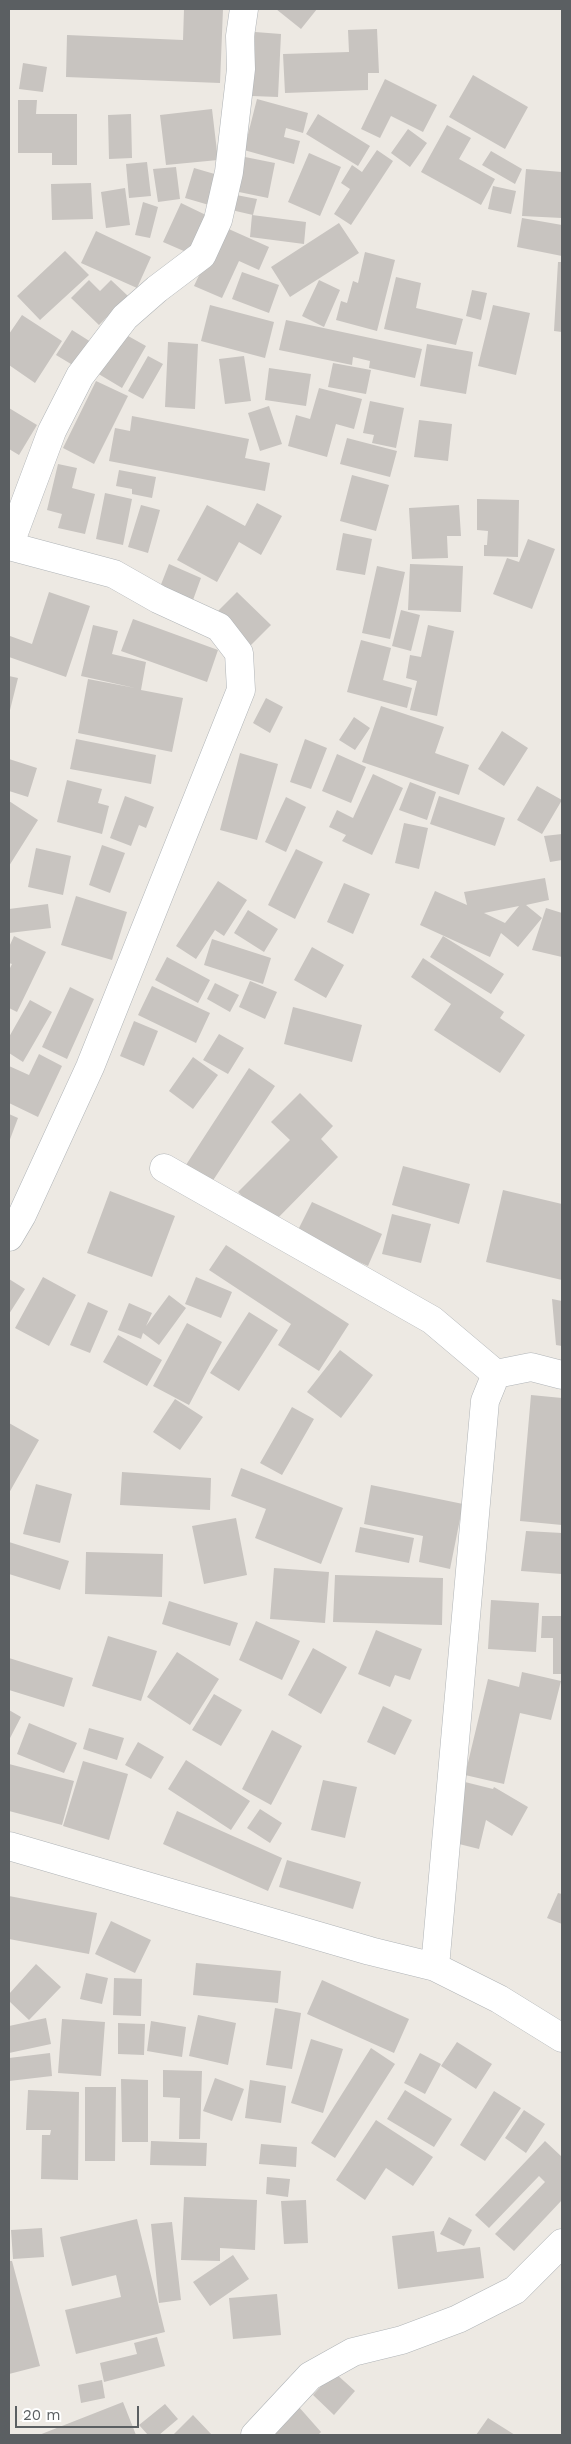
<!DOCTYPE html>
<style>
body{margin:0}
#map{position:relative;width:571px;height:2444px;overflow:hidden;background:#ede9e3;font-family:"Work Sans",sans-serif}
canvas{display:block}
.frame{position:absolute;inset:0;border:10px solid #5b5f62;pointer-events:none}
.scale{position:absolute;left:15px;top:2406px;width:124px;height:22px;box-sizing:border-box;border:2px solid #5b5f62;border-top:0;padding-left:6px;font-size:15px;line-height:18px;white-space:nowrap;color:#5b5f62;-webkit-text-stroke:4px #fff;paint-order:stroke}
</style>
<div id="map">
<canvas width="571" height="2444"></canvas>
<div class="frame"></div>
<div class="scale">20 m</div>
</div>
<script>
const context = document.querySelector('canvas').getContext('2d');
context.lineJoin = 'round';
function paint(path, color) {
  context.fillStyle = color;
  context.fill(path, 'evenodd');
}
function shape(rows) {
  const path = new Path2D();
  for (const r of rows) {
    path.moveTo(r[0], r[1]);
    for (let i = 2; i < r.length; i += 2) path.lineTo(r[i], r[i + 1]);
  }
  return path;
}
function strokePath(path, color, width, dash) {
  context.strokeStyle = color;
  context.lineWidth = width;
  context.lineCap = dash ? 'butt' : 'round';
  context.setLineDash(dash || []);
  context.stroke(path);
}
const building = shape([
 [184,9,223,9,220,83,66,77,67,35,183,40],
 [276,9,317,9,301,29],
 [377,29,379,73,368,73,368,90,285,93,283,54,349,52,348,30],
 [255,32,281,34,278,97,252,96],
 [23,63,47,67,43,92,19,89],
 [473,75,528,107,505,149,449,117],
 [385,79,437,105,423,132,391,116,380,138,361,129],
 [257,99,308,113,303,133,286,128,284,137,300,141,294,164,244,150],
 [18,100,37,100,36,114,77,114,77,165,52,165,52,153,18,153],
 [212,109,218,160,166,165,160,115],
 [131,114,132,158,109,159,108,115],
 [318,114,370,146,358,166,306,134],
 [447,125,471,138,459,159,495,179,481,205,421,172],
 [408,129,427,143,410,167,391,153],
 [377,150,393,161,351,225,334,214,350,189,341,183,352,165,362,172],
 [491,151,522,169,515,184,482,165],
 [309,153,341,167,320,216,288,202],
 [245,157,275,163,268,198,239,192],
 [147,162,151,196,129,198,126,164],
 [176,167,180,199,158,202,153,169],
 [194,168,218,175,209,205,185,198],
 [526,169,562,172,562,218,522,216],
 [91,183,93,219,52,220,51,184],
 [493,186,516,191,511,214,488,209],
 [125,188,130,225,106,228,101,192],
 [231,194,257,199,253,215,227,209],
 [143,202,158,207,150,238,135,235],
 [181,203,210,217,193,255,163,242],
 [252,215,306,222,304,244,250,237],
 [522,218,562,225,562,256,517,247],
 [339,223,359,253,290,297,271,267],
 [222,226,269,247,259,270,239,261,222,298,194,286],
 [96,231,151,257,137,288,81,263],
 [65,251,89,275,40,320,17,296],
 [365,252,395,260,377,331,336,320,341,301,347,303,353,281,358,283],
 [558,262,562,262,562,332,554,331],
 [242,272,279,285,269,313,232,299],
 [396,277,421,283,416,308,463,319,456,345,384,329],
 [89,280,100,291,111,280,128,296,99,325,71,298],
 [319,280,340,290,324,327,302,316],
 [472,290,487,293,481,320,466,316],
 [210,305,274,322,265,358,201,341],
 [493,305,530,313,516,375,478,366],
 [22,315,62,341,35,383,9,365,9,334],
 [286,320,422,349,415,378,369,368,370,361,353,357,352,365,279,350],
 [72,330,91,342,76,367,56,355],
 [121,332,146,346,122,388,97,373],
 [168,342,198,344,195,409,165,407],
 [427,344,473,352,466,394,420,386],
 [148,356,163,364,143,399,128,391],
 [244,356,251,401,225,404,219,359],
 [333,363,371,370,366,394,328,387],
 [269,368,311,374,306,406,265,400],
 [96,381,128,396,94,464,63,448],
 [319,388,362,399,354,429,336,424,327,457,288,446,296,415,310,419],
 [370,401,404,408,396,448,372,443,374,435,363,433],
 [269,406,282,444,260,451,248,413],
 [9,408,37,425,19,455,9,449],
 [132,416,249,439,245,458,270,463,265,491,109,461,115,428,130,431],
 [419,420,452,424,448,461,414,457],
 [347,438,397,451,390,477,340,464],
 [58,464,77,468,72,488,95,494,85,534,58,528,62,514,47,510],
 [119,470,156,477,152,498,132,494,132,489,116,486],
 [352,475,389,485,376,531,340,521],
 [105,493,132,499,123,545,96,539],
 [477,499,519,500,518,557,484,556,484,545,487,545,488,531,477,530],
 [257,503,282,516,261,555,239,542,217,582,177,560,207,505,245,526],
 [141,505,160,510,148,553,128,547],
 [459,505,461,536,447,536,448,558,412,559,409,508],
 [343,533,372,539,365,575,336,570],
 [528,539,555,549,532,609,493,594,507,558,519,562],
 [169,564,201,578,193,600,160,587],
 [410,564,463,566,461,612,408,610],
 [377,566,405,572,390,639,362,633],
 [49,592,90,606,66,677,9,657,10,636,32,644],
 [237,592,271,625,250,646,216,613],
 [401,610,420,615,411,651,392,646],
 [133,619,218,650,207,682,121,651],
 [93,625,118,631,112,654,146,662,141,690,183,698,172,752,78,733,88,679,135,688,81,676],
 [428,625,454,631,437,716,410,710,417,681,406,678,410,655,421,657],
 [361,640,391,648,383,680,412,688,407,708,347,692],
 [9,676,18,678,9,714],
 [266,698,283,707,270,733,253,723],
 [381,706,444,727,435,753,469,765,459,795,362,762],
 [354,717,370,728,355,750,339,740],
 [502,731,528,748,504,786,478,769],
 [76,739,156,755,151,784,70,769],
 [305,739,327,748,311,789,290,782],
 [240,753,278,764,257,840,220,830],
 [337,754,366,767,351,803,322,791],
 [9,759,37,768,28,797,9,791],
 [373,774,403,788,372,855,342,841,346,835,329,827,337,810,353,818],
 [67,780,102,789,98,803,109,806,102,834,57,822],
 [410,782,436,792,427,820,399,810],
 [537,786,562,800,542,834,517,820],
 [125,796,154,807,146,828,139,825,131,846,110,838],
 [439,796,505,818,495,846,430,824],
 [286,797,306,807,286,852,265,842],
 [9,801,38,820,9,866],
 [404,823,428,828,419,869,395,863],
 [562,834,562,860,550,862,544,836],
 [102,845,125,853,110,893,89,885],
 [36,848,71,856,63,895,28,887],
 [296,849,323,862,295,919,268,905],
 [545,878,549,900,526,905,542,918,518,947,501,933,490,957,420,925,435,891,467,905,464,892],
 [519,906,505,923,484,913],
 [218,881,247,900,224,936,215,930,196,959,176,946],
 [344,883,370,894,353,934,327,922],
 [76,896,127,912,112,960,61,945],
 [48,904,51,928,9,933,9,909],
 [546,908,562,913,562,957,532,950],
 [248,910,278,929,264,952,234,933],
 [14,936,46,952,17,1012,9,1008,9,970,12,964,9,963,9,947],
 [443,936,504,974,491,994,430,957],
 [212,939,271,958,263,984,204,965],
 [312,947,344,965,326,998,294,980],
 [167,957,210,980,198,1003,155,980],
 [423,958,504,1012,500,1018,525,1035,500,1073,434,1030,451,1004,411,977],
 [250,981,277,992,265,1019,239,1007],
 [215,983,239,995,230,1012,207,999],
 [152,986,210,1013,196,1043,138,1015],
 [70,987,94,999,67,1059,42,1047],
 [30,1000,52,1012,23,1062,9,1053,9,1037],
 [293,1007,362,1025,352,1062,284,1044],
 [134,1021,158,1031,144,1066,120,1056],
 [219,1034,244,1048,228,1074,203,1060],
 [39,1054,62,1066,38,1117,9,1103,9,1066,29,1075],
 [193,1057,218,1075,193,1109,169,1091],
 [249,1068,275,1086,210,1185,184,1168],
 [300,1093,333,1126,321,1139,338,1157,271,1225,238,1192,290,1140,271,1122],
 [9,1114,18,1118,9,1142],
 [403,1166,470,1184,459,1224,392,1205],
 [503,1190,562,1204,562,1280,486,1262],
 [110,1191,175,1216,152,1277,87,1253],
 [312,1202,382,1234,368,1266,296,1234],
 [392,1214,431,1224,421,1263,382,1254],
 [226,1245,349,1324,319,1371,278,1345,291,1324,209,1270],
 [43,1277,76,1295,49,1346,15,1328],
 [196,1277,232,1292,221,1318,185,1304],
 [9,1279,25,1289,9,1314],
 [169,1295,186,1308,159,1345,143,1333,141,1339,118,1330,129,1303,152,1313,146,1326],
 [552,1299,562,1301,562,1346,556,1345],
 [88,1302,108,1311,90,1353,70,1345],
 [249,1312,278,1330,239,1391,210,1373],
 [187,1323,222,1342,189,1405,153,1386],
 [118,1335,162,1360,147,1386,103,1362],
 [340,1350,373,1375,341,1418,307,1392],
 [531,1395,562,1398,562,1525,520,1521],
 [175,1399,203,1417,180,1450,153,1432],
 [292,1407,314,1419,282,1475,260,1463],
 [9,1423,39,1440,9,1493],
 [241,1468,343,1508,321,1564,255,1538,266,1509,231,1496],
 [122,1472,211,1478,210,1510,120,1505],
 [36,1484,72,1494,60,1543,23,1534],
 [371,1485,463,1504,450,1569,419,1562,423,1536,364,1524],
 [236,1518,247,1575,204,1584,192,1526],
 [360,1527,414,1538,409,1563,355,1552],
 [526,1531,562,1533,562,1574,521,1571],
 [9,1542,69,1561,60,1590,9,1574],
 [86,1552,163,1554,162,1597,85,1594],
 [274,1568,329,1572,325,1623,270,1619],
 [335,1575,443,1578,442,1625,333,1622],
 [491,1600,539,1603,536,1652,488,1649],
 [169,1601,238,1623,230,1646,162,1624],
 [542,1616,562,1616,562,1674,553,1674,553,1638,541,1638],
 [256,1621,300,1641,282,1680,239,1660],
 [376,1630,422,1649,410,1680,395,1675,390,1687,358,1674],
 [108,1636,157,1651,141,1701,92,1686],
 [313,1648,347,1667,321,1714,288,1695],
 [177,1652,219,1679,190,1725,147,1697],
 [9,1658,73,1678,64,1707,9,1690],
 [522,1672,561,1681,551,1720,520,1713,504,1784,465,1775,488,1679,519,1687],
 [214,1694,242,1710,221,1746,192,1730],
 [383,1706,412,1720,395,1755,367,1742],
 [9,1710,21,1717,9,1740],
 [29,1723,77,1743,64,1773,17,1754],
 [89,1728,124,1738,117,1760,83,1749],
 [272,1730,302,1746,271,1805,242,1789],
 [138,1742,164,1757,151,1779,125,1765],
 [186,1760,250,1801,231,1830,168,1789],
 [83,1761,128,1774,109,1840,63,1826],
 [9,1764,74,1781,62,1825,9,1811],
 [323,1780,357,1787,345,1838,311,1830],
 [461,1781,493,1789,494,1787,528,1807,512,1836,486,1820,479,1849,447,1841],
 [260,1809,282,1823,270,1843,247,1828],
 [177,1811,282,1858,268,1891,163,1844],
 [287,1860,361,1882,353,1909,279,1887],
 [558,1893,562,1894,562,1924,547,1918],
 [9,1896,97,1913,89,1954,9,1939],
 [111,1921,151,1940,135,1973,95,1954],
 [196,1963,281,1971,278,2003,193,1995],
 [36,1964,61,1987,29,2020,9,2001,9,1994],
 [86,1973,108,1978,102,2004,80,1999],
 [114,1978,142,1979,141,2016,113,2015],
 [322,1980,409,2019,394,2053,307,2014],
 [275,2008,301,2013,292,2069,266,2065],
 [198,2015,236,2023,228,2065,189,2056],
 [46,2018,51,2044,9,2053,9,2026],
 [62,2019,105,2022,101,2076,58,2073],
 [151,2021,186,2027,182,2057,147,2051],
 [118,2023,145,2024,144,2055,118,2054],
 [311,2039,343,2049,323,2113,291,2103],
 [457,2042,492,2064,476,2089,441,2066],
 [371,2048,395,2064,335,2158,311,2143],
 [50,2053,52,2076,9,2081,9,2058],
 [420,2053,441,2064,425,2094,404,2083],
 [163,2070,202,2071,200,2139,179,2139,180,2098,163,2097],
 [215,2078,244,2089,232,2121,203,2111],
 [121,2079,148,2080,148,2142,122,2142],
 [250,2080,286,2086,281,2123,245,2118],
 [85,2087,116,2087,115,2161,85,2161],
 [28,2090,79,2092,78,2180,41,2179,42,2135,50,2135,51,2130,26,2130],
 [405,2090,452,2119,434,2147,387,2119],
 [494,2091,521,2108,485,2161,460,2145],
 [524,2110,545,2124,526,2153,505,2138],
 [376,2120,433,2157,413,2186,386,2168,365,2200,336,2180],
 [151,2141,207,2143,206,2166,150,2165],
 [545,2141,562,2157,562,2200,514,2251,495,2234,545,2182,539,2176,489,2228,475,2215],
 [261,2144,297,2147,296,2167,259,2164],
 [267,2177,290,2179,288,2197,266,2194],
 [184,2197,257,2200,255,2250,220,2248,220,2261,181,2260],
 [306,2200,308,2243,284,2244,281,2201],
 [449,2217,472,2230,464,2246,440,2234],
 [137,2219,165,2332,76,2354,65,2310,121,2297,116,2275,72,2286,60,2237],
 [172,2222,181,2300,159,2303,151,2224],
 [42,2228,44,2257,13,2259,11,2230],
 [434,2231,437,2252,480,2247,484,2278,398,2289,392,2236],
 [233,2255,249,2279,210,2306,193,2282],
 [9,2261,12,2261,40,2366,9,2374],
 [277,2294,281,2335,233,2339,229,2298],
 [157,2337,165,2366,104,2382,100,2363,137,2354,134,2343],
 [334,2372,355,2391,334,2415,313,2395],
 [102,2380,105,2398,81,2403,78,2385],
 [123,2402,136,2435,39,2435],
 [165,2404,178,2419,159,2435,148,2435,139,2425],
 [298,2406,321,2432,318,2435,265,2435],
 [193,2415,212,2435,173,2435],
 [488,2418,515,2435,476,2435]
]);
const minor = shape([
 [9,546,114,574,158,599,219,627,239,653,241,690,90,1067,22,1215,9,1237],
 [9,546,52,431,80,376,125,317,157,289,202,255,218,220,229,172,241,69,240,36,244,9],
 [164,1168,432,1320,496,1374],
 [9,1846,370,1951,435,1967,499,1999,562,2038],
 [435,1967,485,1401,496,1374,531,1367,562,1375],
 [255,2435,310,2376,353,2352,402,2340,458,2319,515,2290,562,2243]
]);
paint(building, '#c8c4c0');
strokePath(minor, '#b0b4b7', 29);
strokePath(minor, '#fff', 28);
</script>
